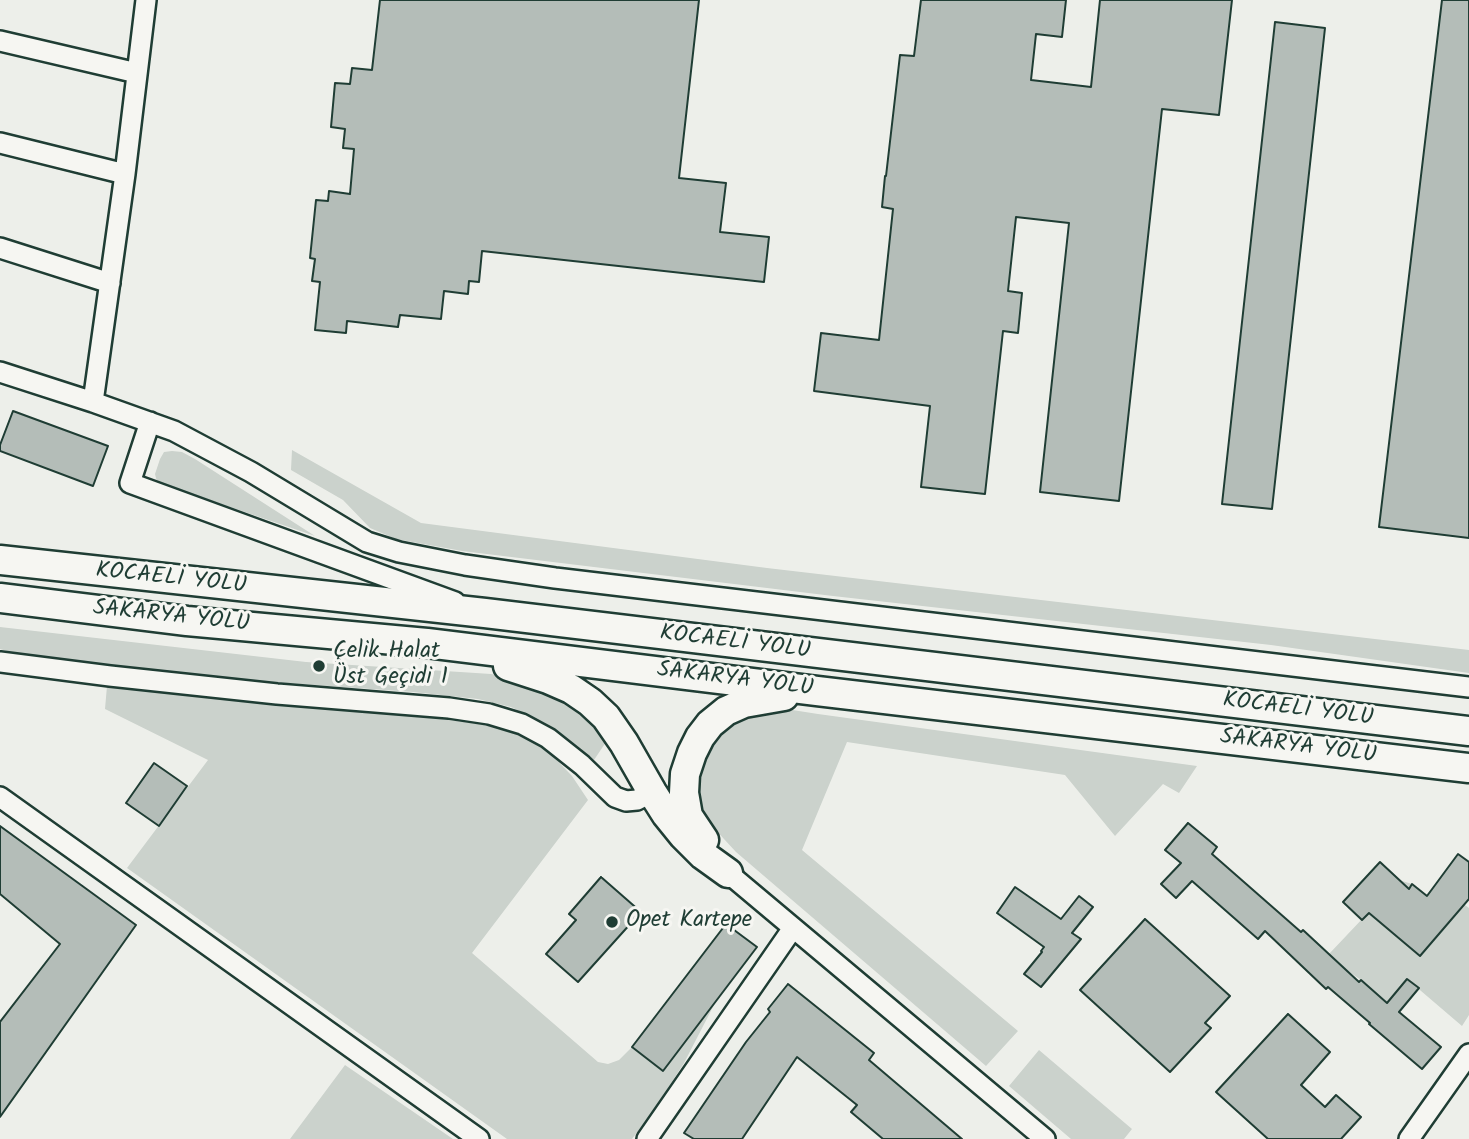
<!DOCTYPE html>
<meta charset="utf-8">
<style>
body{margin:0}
canvas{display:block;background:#edefea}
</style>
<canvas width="1469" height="1139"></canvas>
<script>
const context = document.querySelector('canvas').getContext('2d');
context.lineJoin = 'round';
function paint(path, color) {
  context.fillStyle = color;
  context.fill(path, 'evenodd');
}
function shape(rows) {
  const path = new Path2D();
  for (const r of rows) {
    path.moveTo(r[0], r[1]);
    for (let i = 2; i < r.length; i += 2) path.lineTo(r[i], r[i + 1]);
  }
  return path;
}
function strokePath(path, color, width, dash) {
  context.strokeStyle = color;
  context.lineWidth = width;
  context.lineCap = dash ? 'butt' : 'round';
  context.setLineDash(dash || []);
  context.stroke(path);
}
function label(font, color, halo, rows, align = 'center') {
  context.font = font + ' Kalam,sans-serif';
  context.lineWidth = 6;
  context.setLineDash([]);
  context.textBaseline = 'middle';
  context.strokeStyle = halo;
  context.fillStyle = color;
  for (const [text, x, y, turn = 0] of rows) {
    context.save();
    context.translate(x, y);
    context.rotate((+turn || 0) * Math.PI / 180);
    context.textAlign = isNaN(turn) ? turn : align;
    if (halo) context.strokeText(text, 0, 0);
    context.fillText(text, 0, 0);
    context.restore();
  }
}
const green = shape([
 [292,450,421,523,767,568,1469,650,1469,673,1271,645,833,596,462,551,396,539,370,528,343,500,291,470],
 [172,451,182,452,195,459,315,536,157,482,155,474,160,459,164,452],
 [0,627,306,662,491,674,530,681,588,714,608,739,594,760,545,723,511,707,478,699,413,692,175,675,10,652,0,649],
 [107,686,380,711,502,727,524,733,549,752,572,776,588,800,472,953,598,1062,608,1064,619,1060,632,1047,663,1071,715,1003,684,1063,652,1113,632,1139,507,1139,127,868,208,760,105,709],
 [786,709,818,714,1197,766,1179,793,1163,784,1115,836,1065,775,847,742,802,850,1018,1031,986,1066,736,852,712,826,699,803,696,779,709,738,745,713],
 [1399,880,1412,884,1426,895,1436,884,1469,908,1469,1015,1462,1026,1407,979,1387,1002,1361,980,1345,969,1329,954],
 [1039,1050,1132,1129,1124,1139,1071,1139,1009,1086],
 [345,1065,453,1139,290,1139]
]);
const building = shape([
 [380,0,699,0,679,178,726,183,720,232,769,237,764,282,482,251,479,282,469,281,468,294,444,291,441,319,400,315,398,327,347,321,346,333,315,330,320,282,312,281,315,259,310,258,316,200,328,201,329,191,350,194,354,149,343,148,345,129,331,127,335,83,350,84,352,68,372,70,380,0],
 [921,0,1066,0,1062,37,1036,34,1031,80,1091,87,1100,0,1232,0,1219,115,1162,109,1119,501,1040,492,1069,223,1016,217,1008,291,1022,293,1018,333,1003,331,985,494,921,487,930,406,814,391,821,333,879,340,893,209,882,207,885,176,886,176,900,55,914,56,921,0],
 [1442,0,1469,0,1469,538,1379,527,1442,0],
 [1275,22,1325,28,1272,509,1222,504,1275,22],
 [13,411,108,446,93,486,0,451,0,445,13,411],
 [154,763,187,786,159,826,126,803,154,763],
 [1188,823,1217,847,1212,854,1301,932,1303,930,1359,982,1361,980,1387,1003,1407,979,1419,988,1399,1012,1441,1047,1422,1069,1369,1024,1370,1023,1328,987,1326,989,1265,931,1258,939,1192,881,1176,898,1161,884,1181,863,1165,850,1188,823],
 [0,826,136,925,0,1117,0,1022,60,944,0,894,0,826],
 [1458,854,1469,862,1469,899,1420,956,1369,913,1362,920,1343,902,1380,862,1409,889,1412,884,1427,896,1458,854],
 [601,877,641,912,578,982,546,954,576,920,569,914,601,877],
 [1015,887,1061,919,1079,896,1093,907,1072,933,1081,939,1041,987,1024,974,1042,952,1041,951,1044,947,997,913,1015,887],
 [1145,919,1230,996,1205,1023,1211,1028,1170,1072,1080,990,1145,919],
 [726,924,757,947,663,1071,632,1047,726,924],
 [788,984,874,1053,869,1060,962,1139,883,1139,851,1112,857,1105,797,1057,742,1139,694,1139,684,1133,746,1042,770,1012,768,1009,788,984],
 [1288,1014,1330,1052,1301,1085,1325,1107,1336,1095,1361,1117,1341,1139,1268,1139,1216,1092,1288,1014]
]);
const minor = shape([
 [0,41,137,73],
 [0,143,125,174],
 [0,248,110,283],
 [0,372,93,402,174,431,251,472,367,542,399,552,465,565,555,578,1469,687],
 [93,402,125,174,146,0],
 [150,422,130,483,455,602],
 [0,662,110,676,277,694,449,708,489,714,522,724,548,738,582,765,615,797,626,801,637,800,652,792],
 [0,797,479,1139],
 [728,873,1045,1139],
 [647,1139,793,928],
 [1409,1139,1469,1054]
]);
const highway = shape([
 [0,560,485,613,1469,731],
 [0,598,187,621,427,643,817,691,1469,768],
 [508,666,548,679,571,689,590,702,606,717,624,743,652,792,666,814,683,835,703,855,728,873],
 [704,840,688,816,684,793,685,774,692,753,700,737,710,724,726,711,744,703,784,696]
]);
const markers = [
 [319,666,7,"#1f3d34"],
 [612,922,7,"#1f3d34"]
];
const streetNames = [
 ["KOCAELİ YOLU",171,580,6],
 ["SAKARYA YOLU",171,618,6],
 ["KOCAELİ YOLU",735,644,7],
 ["SAKARYA YOLU",735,681,7],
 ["KOCAELİ YOLU",1298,711,7],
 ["SAKARYA YOLU",1298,748,7]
];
const poiNames = [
 ["Çelik Halat",333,653],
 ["Üst Geçidi 1",333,679],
 ["Opet Kartepe",626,922]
];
paint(green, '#cbd2cc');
paint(building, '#b4bdb8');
strokePath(building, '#1f3d34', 2);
strokePath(minor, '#1f3d34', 24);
strokePath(highway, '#1f3d34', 33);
strokePath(minor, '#f6f6f2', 19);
strokePath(highway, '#f6f6f2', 28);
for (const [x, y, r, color] of markers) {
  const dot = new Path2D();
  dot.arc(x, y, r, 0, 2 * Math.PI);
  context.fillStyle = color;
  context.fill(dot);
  strokePath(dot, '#f6f6f2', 2.5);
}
label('23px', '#1f3d34', '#f6f6f2', streetNames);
label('23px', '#1f3d34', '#f6f6f2', poiNames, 'left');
</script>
